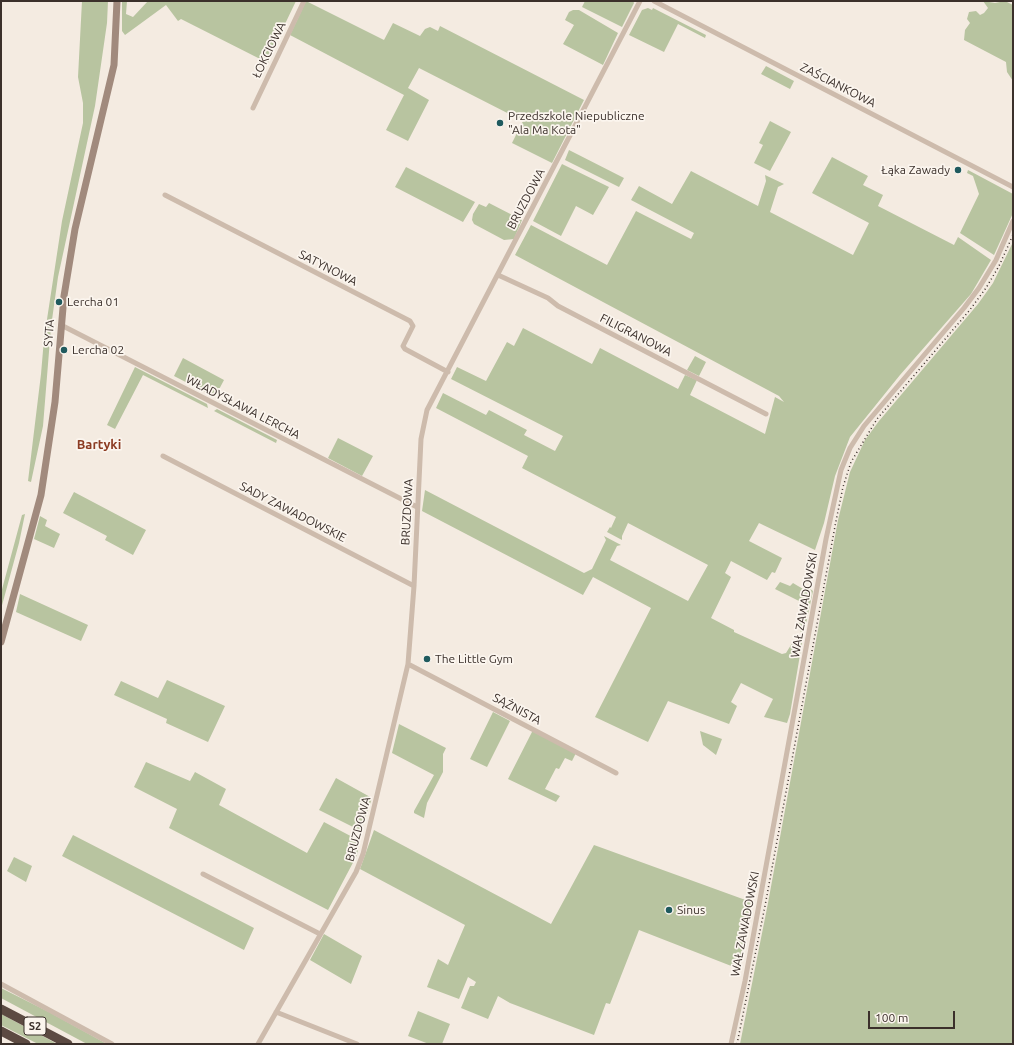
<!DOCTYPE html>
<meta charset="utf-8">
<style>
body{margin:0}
#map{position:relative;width:1014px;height:1045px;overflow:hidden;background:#f4ebe1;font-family:Ubuntu,sans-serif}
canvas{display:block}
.frame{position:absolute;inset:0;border:2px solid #3b302b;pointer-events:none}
.scale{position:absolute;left:868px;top:1011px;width:87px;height:18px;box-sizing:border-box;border:2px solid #3b302b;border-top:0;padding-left:5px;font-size:12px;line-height:14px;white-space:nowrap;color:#3b302b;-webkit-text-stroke:3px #fbf5ee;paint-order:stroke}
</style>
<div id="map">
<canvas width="1014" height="1045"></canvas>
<div class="frame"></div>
<div class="scale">100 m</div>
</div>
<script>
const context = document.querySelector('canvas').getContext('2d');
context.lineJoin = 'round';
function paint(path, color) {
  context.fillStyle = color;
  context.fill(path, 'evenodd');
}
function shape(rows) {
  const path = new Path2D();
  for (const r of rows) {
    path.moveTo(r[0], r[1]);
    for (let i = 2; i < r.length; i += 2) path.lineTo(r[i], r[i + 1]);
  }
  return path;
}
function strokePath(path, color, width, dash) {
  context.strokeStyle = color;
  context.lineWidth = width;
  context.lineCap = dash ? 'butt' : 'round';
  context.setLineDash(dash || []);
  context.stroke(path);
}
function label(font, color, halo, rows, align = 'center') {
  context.font = font + ' Ubuntu,sans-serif';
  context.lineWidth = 3.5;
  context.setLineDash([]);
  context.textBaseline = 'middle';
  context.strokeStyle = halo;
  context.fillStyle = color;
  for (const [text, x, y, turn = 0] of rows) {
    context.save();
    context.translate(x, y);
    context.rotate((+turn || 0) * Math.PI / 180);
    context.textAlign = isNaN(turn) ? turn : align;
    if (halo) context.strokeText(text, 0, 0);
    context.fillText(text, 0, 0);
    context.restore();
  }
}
const green = shape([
 [82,1,108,1,107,23,95,106,58,277,51,327,43,426,31,482,28,481,41,374,44,339,62,221,83,123,83,103,78,77],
 [122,1,127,1,126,14,133,17,148,1,296,1,273,49,274,50,268,63,181,19,178,21,166,5,125,35,122,31],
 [306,1,384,40,393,23,420,36,425,29,430,27,438,31,440,26,584,100,552,163,512,143,523,121,419,68,408,88,429,100,408,141,386,130,404,95,290,35],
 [585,1,633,1,634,3,622,27,582,7],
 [983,1,995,3,1005,1,1013,5,1013,81,1007,72,1006,62,964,40,965,30,970,23,967,19,969,12,976,11,980,15,984,13,988,8],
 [648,8,652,10,653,8,706,35,705,38,678,24,664,52,629,35,642,10],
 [573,10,579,10,618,33,603,65,563,44,574,25,565,20,569,12],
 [766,66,794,81,790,89,761,74],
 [770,121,791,132,770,171,754,163,763,145,759,143],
 [569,150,624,178,619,187,565,160],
 [832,157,868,176,863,185,883,195,878,206,954,245,958,237,991,260,971,294,900,375,850,437,835,476,824,523,815,550,759,523,749,541,782,558,775,573,772,572,767,580,731,561,725,573,731,577,711,618,734,630,734,632,782,654,786,653,794,640,802,643,790,714,787,723,764,717,773,699,741,683,731,702,737,706,729,724,668,701,648,742,595,717,651,608,593,577,583,595,422,511,425,490,584,573,592,569,606,540,604,536,621,545,617,546,610,560,688,601,708,565,628,523,622,536,622,540,607,532,610,527,611,528,616,517,522,468,528,456,436,408,443,393,486,415,489,410,527,430,524,435,555,451,563,436,451,379,457,367,486,381,507,342,514,346,523,328,592,364,600,348,678,389,685,375,697,380,690,395,765,434,775,397,784,402,779,396,515,255,531,225,607,265,636,211,691,239,694,233,631,200,639,186,672,204,691,171,758,206,766,181,765,175,784,184,778,187,770,212,853,255,869,223,812,193],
 [562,164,609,187,593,215,576,206,561,236,533,221],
 [406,167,475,202,463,222,395,187],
 [968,170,1013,194,1013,213,994,255,960,233,979,194,973,176,967,173],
 [489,203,522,220,514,239,504,240,474,224,472,220,473,214,479,204,486,207],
 [1013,242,1013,1044,740,1044,768,903,838,520,850,472,865,440,879,421,978,304,993,283],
 [695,356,706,362,699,376,687,370],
 [183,358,224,380,215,397,174,376],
 [135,367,207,404,208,408,143,375,115,429,107,425],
 [217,409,277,440,276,443,214,411],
 [338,438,373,456,362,476,328,458],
 [74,492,146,530,133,555,105,540,107,536,63,513],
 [25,514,19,543,1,609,1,593,22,515],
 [40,516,47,520,45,526,60,534,54,548,34,539],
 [780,582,790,586,793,583,803,589,806,586,813,591,804,633,802,634,798,627,801,602,775,589],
 [20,594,88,625,81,641,16,612],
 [167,680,225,706,208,742,166,723,167,719,114,695,121,681,158,698],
 [493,712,510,721,487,767,470,759],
 [399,724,446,748,443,754,443,772,427,803,424,818,414,813,414,811,434,775,392,753],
 [533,730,576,753,572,761,565,758,559,769,556,768,545,789,560,796,556,802,508,779],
 [700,731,722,739,716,755,703,745],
 [146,762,190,781,195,772,226,789,219,805,307,853,324,822,360,841,357,855,328,910,169,828,177,809,134,787],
 [336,778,372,798,361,831,319,810],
 [374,830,551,924,594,845,751,902,739,969,639,930,610,1004,606,1003,594,1035,510,1003,498,996,488,1019,461,1008,470,986,474,986,476,982,468,977,459,999,427,987,438,959,448,965,465,925,360,869],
 [73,835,254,928,244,950,62,856],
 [14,857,32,866,26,882,7,871],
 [324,934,362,956,351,984,310,960],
 [1,988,49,1012,107,1044,87,1044,1,998],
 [418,1011,450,1024,442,1044,429,1044,408,1036],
 [1,1014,50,1040,57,1044,38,1044,1,1025]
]);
const street = shape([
 [654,1,1013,187],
 [253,108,304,1],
 [165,195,410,321,413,326,403,346,405,349,448,372],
 [498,275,548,298,558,306,766,414],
 [61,325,417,507],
 [163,456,414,586],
 [408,664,616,773],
 [203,874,320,934],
 [1,984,112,1044],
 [276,1012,357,1044],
 [258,1044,356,872,363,854,408,664,414,586,421,439,427,410,640,1],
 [731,1044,745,981,826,539,841,470,850,448,864,426,964,308,979,288,996,260,1013,221]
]);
const secondary = shape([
 [1,642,41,495,55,402,64,296,75,229,114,65,117,1]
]);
const highway = shape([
 [1,1009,68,1044],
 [1,1031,26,1044]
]);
const rail = shape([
 [737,1044,765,906,836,521,843,487,851,462,877,419,969,311,986,288,999,266,1013,235]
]);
const markers = [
 [500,123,4,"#1f5a5e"],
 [958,170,4,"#1f5a5e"],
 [59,302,4,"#1f5a5e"],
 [64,350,4,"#1f5a5e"],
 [427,659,4,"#1f5a5e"],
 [669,910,4,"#1f5a5e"]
];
const shields = [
 [35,1026,22]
];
const shieldNames = [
 ["S2",35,1026]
];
const streetNames = [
 ["ŁOKCIOWA",269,50,-64],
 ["ZAŚCIANKOWA",838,85,27],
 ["BRUZDOWA",526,199,-62],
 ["SATYNOWA",328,268,27],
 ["SYTA",49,333,-86],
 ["FILIGRANOWA",636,335,27],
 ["WŁADYSŁAWA LERCHA",243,407,27],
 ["SADY ZAWADOWSKIE",293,512,27],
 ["BRUZDOWA",407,512,-87],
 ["WAŁ ZAWADOWSKI",804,605,-80],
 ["SĄŻNISTA",517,709,28],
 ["BRUZDOWA",358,829,-75],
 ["WAŁ ZAWADOWSKI",745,924,-79]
];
const poiNames = [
 ["Przedszkole Niepubliczne",508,116],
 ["\"Ala Ma Kota\"",508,130],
 ["Łąka Zawady",950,170,"right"],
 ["Lercha 01",67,302],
 ["Lercha 02",72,350],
 ["The Little Gym",435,659],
 ["Sinus",677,910]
];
const neighbourhoodNames = [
 ["Bartyki",99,445]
];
paint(green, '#b8c4a0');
strokePath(street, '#cdbbac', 5);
strokePath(secondary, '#a18a7d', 7);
strokePath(highway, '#5c4a42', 9);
strokePath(rail, '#3b302b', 1.5, [1, 3]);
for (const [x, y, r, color] of markers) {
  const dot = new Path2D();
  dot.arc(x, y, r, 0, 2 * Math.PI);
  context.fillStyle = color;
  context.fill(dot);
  strokePath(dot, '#fbf5ee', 1.5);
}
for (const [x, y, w] of shields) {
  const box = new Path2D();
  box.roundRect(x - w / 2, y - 9, w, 18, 3);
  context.fillStyle = '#fbf5ee';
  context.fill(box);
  strokePath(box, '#3b302b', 1);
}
label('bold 11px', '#3b302b', null, shieldNames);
label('12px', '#3b302b', '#fbf5ee', streetNames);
label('12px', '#3b302b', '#fbf5ee', poiNames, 'left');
label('bold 13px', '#8c3b22', '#fbf5ee', neighbourhoodNames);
</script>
